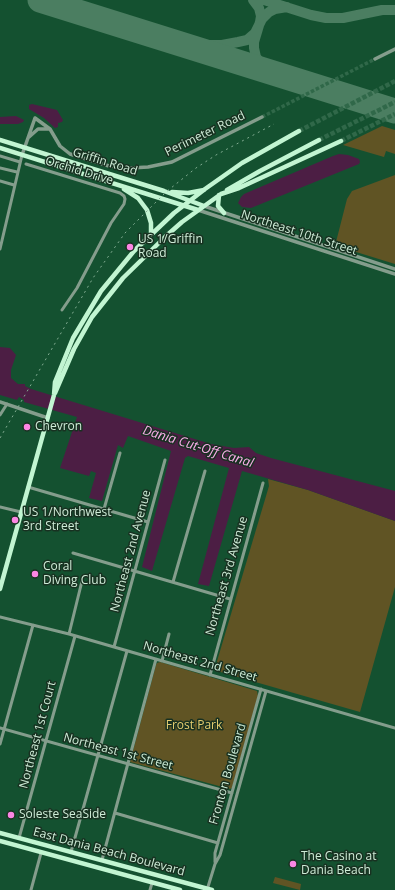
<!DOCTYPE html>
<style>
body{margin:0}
canvas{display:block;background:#145130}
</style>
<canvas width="395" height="890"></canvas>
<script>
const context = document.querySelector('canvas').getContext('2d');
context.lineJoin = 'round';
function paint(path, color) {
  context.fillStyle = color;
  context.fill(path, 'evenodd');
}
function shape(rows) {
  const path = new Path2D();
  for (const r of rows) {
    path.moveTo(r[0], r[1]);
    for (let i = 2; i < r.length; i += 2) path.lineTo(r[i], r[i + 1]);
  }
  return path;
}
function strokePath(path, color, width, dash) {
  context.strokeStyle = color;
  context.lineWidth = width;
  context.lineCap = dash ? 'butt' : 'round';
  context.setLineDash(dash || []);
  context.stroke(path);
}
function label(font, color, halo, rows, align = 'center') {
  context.font = font + ' "Open Sans",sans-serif';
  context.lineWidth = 3;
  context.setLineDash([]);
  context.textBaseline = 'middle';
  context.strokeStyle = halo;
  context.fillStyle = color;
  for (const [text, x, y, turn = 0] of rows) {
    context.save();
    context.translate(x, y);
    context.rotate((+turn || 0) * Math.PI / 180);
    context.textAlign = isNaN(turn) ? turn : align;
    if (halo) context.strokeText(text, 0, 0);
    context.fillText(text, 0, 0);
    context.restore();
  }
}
const green = shape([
 [382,126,395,130,395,154,386,151,384,157,343,145],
 [395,175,395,264,340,247,336,242,347,199,352,191],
 [268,479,308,490,395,521,395,587,360,712,217,671,215,668,269,486],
 [160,662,257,691,258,696,232,788,230,789,130,762,156,665,157,663],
 [275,877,301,884,300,890,273,883]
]);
const water = shape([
 [32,104,57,110,63,120,62,122,58,123,58,127,55,128,44,118,29,109,29,105],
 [16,116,24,120,23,122,18,124,0,124,0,117],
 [339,154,348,155,359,159,360,162,359,164,251,208,242,207,238,203,241,197,244,194,333,156],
 [0,347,10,348,16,355,11,370,11,378,18,384,25,384,25,386,31,389,211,444,234,448,249,447,256,453,271,458,395,491,395,521,308,490,242,471,209,586,198,584,229,468,188,456,185,458,152,571,142,567,171,451,128,436,123,448,118,445,102,501,89,498,96,473,91,471,89,476,60,468,77,417,24,402,24,400,19,397,17,400,0,395]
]);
const taxiway = shape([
 [253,0,259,8,261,16,260,22,254,42,254,48,256,57,264,67,278,75],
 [264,0,311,15,326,18,343,18,382,10,395,10],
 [166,40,201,45,222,45,238,42,247,40,255,33,262,19,269,12,275,9,287,7]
]);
const runway = shape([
 [40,0,395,111]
]);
const tertiaryTunnel = shape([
 [262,117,375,59]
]);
const primaryTunnel = shape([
 [299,131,395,81],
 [319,140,395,102],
 [341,141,395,114]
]);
const minor = shape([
 [0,156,20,162],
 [26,164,120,193,124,196,125,199,124,204,111,223,77,288,62,310],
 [0,168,17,172],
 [0,181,14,185],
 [0,249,22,155],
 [0,415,7,404],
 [28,487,148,522],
 [0,507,21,512],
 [104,509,120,453],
 [73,553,230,599],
 [173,582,205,471],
 [0,617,69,634,395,728],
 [69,634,82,581],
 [114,647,165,460],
 [162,661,169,634],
 [210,675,263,483],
 [0,728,232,793],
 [0,744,33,625],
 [115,813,218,843],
 [19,838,75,636],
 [71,852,127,651],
 [102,860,156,659],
 [215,862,215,853,261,689],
 [31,890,41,853],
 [150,890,152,883],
 [207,890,215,864,220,855,266,691]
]);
const tertiary = shape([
 [375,59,395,49],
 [29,137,38,129,49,129],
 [22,155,35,118,50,129,60,146,70,154,109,166,131,168,148,167,172,162,262,117],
 [204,206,395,269],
 [198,210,395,274],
 [0,402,48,418]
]);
const primary = shape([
 [0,140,164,191,204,206],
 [0,148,198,210],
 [124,189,138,198,147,210,151,223,151,234],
 [227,190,260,171,319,140],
 [172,192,188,193,204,190],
 [219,195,218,206,224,213],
 [55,393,74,349,92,317,123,278,165,237,182,222,221,194,239,188,341,141],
 [0,589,54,395,55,382,73,338,101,291,134,251,174,213,205,189,242,163,299,131],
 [0,833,212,890],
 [0,841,180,890]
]);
const rail = shape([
 [0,438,93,278,125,233,166,192,196,168,216,155,274,124]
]);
const markers = [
 [130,247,4,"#fc86e4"],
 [27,427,4,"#fc86e4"],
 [15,520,4,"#fc86e4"],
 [35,574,4,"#fc86e4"],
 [11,815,4,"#fc86e4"],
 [293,864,4,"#fc86e4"]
];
const streetNames = [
 ["Perimeter Road",205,134,-26],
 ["Griffin Road",105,162,17],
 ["Orchid Drive",79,171,17],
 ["Northeast 10th Street",299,233,18],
 ["Northeast 2nd Avenue",131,551,-75],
 ["Northeast 3rd Avenue",227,576,-74],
 ["Northeast 2nd Street",200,662,16],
 ["Northeast 1st Court",38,735,-75],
 ["Northeast 1st Street",118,752,15],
 ["Fronton Boulevard",228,774,-74],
 ["East Dania Beach Boulevard",109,852,15]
];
const poiNames = [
 ["US 1/Griffin",138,240],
 ["Road",138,254],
 ["Chevron",35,427],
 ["US 1/Northwest",23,513],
 ["3rd Street",23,527],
 ["Coral",43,567],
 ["Diving Club",43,581],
 ["Soleste SeaSide",19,815],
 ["The Casino at",301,857],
 ["Dania Beach",301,871]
];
const parkNames = [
 ["Frost Park",194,726]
];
const waterNames = [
 ["Dania Cut-Off Canal",198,447,17]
];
paint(green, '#605424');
paint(water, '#4c1e44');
strokePath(taxiway, '#4b7e61', 10);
strokePath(runway, '#4b7e61', 25);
strokePath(tertiaryTunnel, '#306849', 3.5, [3.5, 2]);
strokePath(primaryTunnel, '#306849', 4.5, [4.5, 2]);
strokePath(minor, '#849d8c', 3);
strokePath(tertiary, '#849d8c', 3.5);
strokePath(primary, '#c2f5d2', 4.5);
strokePath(rail, '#82ac92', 1, [2, 4]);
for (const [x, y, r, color] of markers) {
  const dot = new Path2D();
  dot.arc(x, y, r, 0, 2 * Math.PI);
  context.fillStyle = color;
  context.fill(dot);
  strokePath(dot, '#183121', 1.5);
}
label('12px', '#ceecd7', '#183121', streetNames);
label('12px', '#ceecd7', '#183121', poiNames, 'left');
label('12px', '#e7ce70', '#183121', parkNames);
label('italic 13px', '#f9ace8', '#183121', waterNames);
</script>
